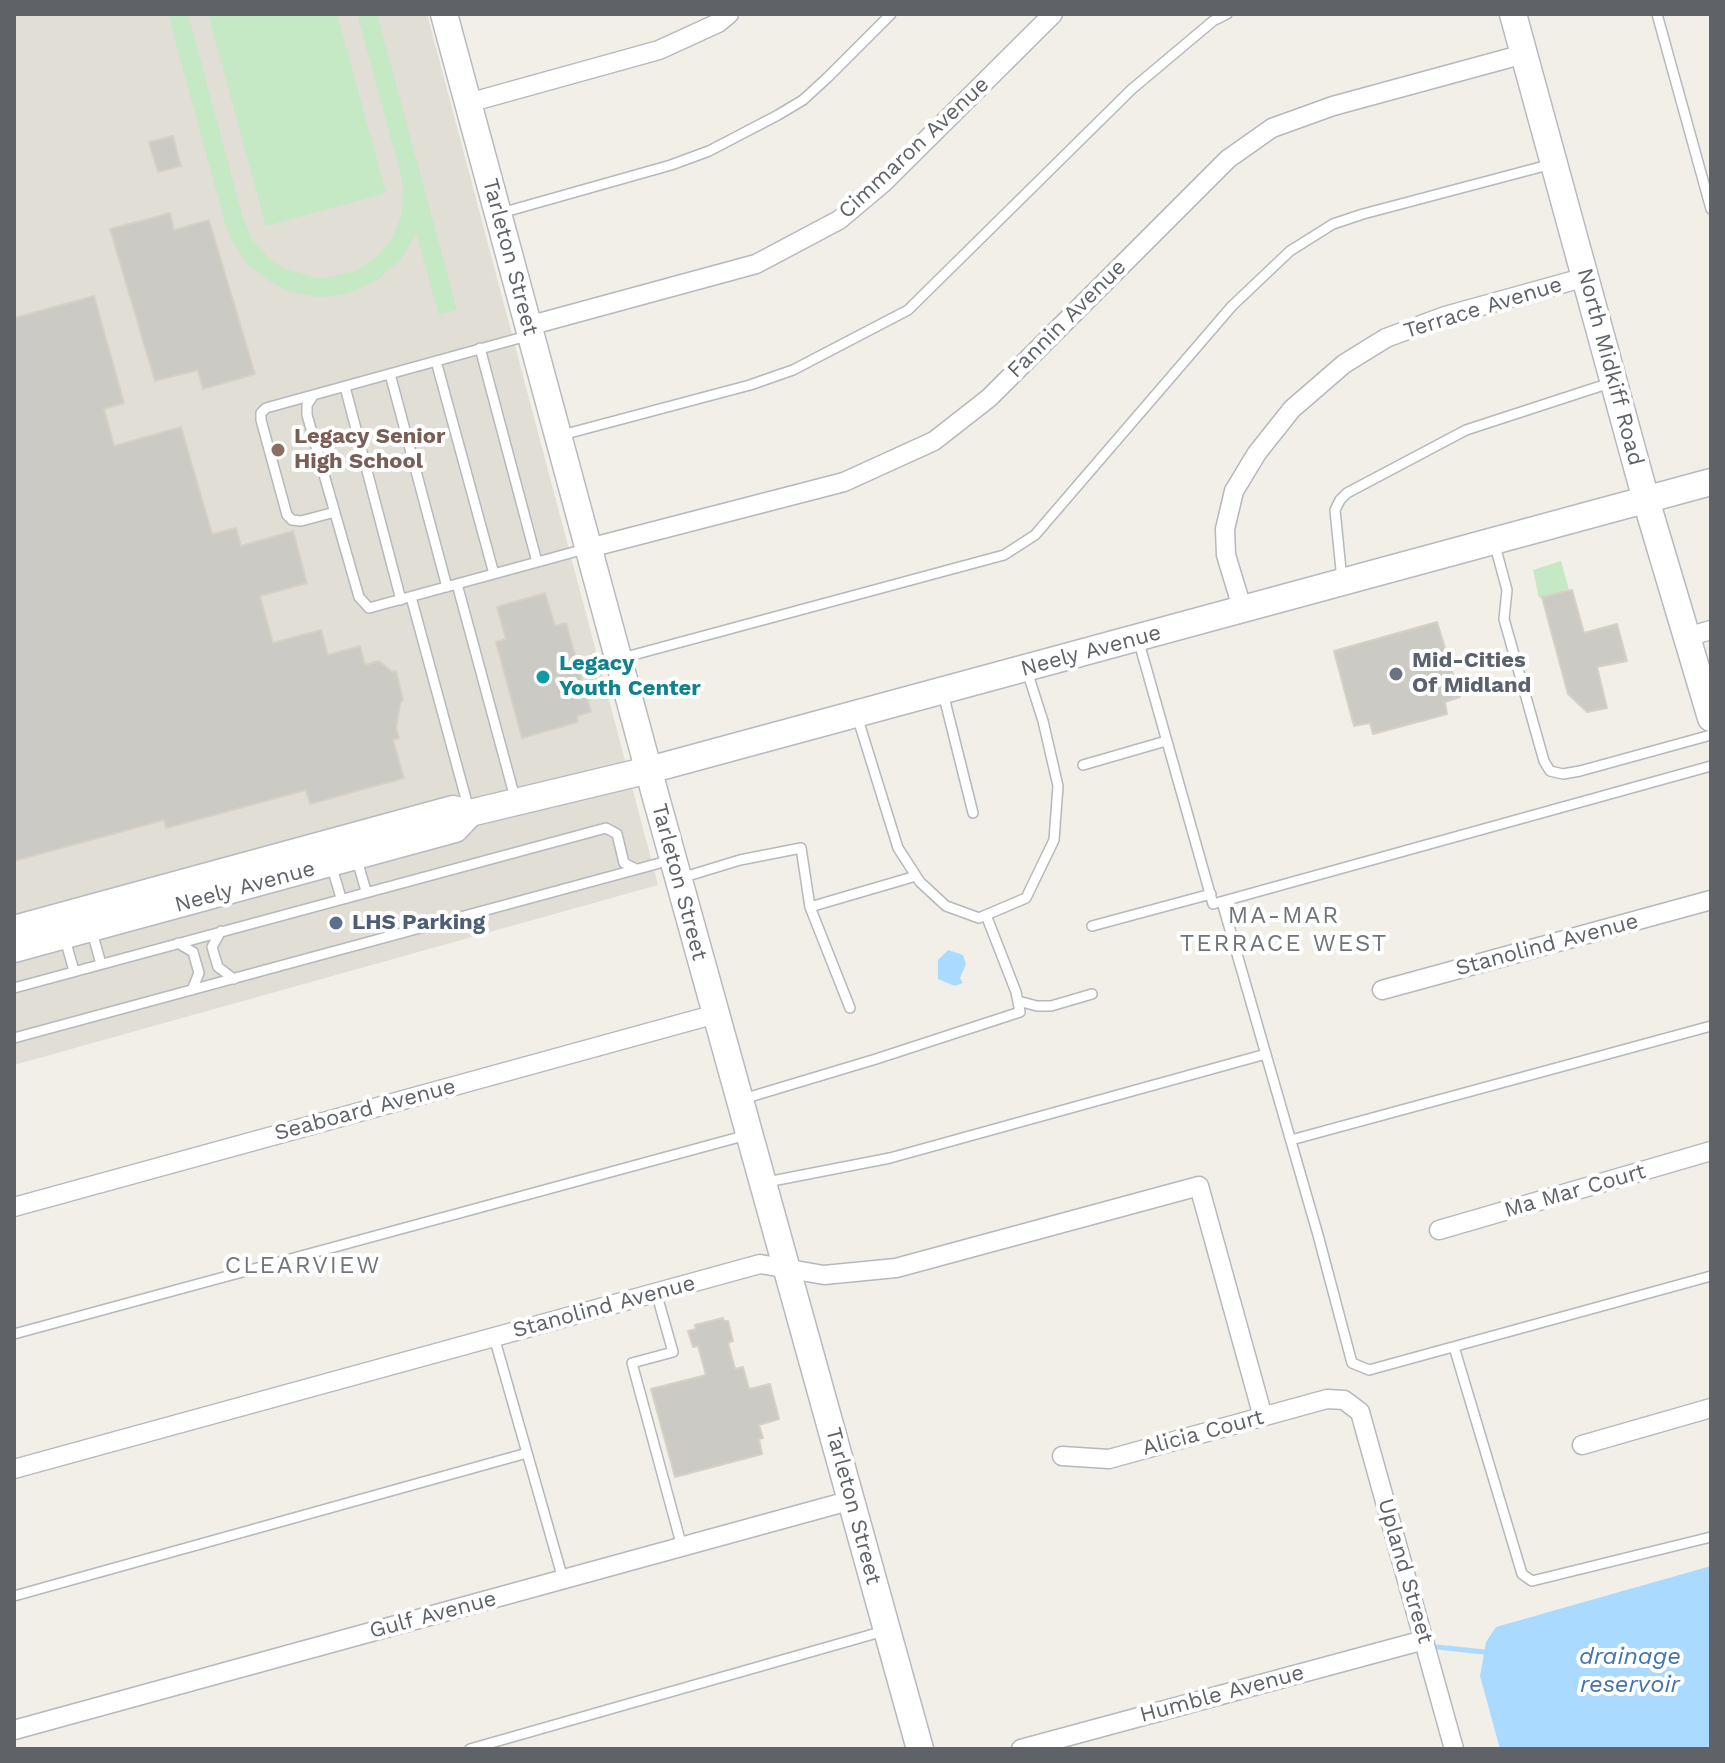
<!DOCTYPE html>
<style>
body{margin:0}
#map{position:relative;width:1725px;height:1763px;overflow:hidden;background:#f1efe8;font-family:"Work Sans",sans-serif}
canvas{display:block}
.frame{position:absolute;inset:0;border:16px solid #5f6368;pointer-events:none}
</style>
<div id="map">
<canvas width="1725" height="1763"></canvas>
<div class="frame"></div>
</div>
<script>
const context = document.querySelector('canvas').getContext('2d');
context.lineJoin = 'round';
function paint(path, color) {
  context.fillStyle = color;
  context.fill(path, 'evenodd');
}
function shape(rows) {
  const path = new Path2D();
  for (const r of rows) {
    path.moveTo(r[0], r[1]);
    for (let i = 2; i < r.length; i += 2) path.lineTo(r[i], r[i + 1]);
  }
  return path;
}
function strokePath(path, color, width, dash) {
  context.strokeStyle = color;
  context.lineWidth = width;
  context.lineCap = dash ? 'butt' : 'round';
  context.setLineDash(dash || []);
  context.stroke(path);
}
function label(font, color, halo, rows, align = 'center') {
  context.font = font + ' "Work Sans",sans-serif';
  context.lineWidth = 8;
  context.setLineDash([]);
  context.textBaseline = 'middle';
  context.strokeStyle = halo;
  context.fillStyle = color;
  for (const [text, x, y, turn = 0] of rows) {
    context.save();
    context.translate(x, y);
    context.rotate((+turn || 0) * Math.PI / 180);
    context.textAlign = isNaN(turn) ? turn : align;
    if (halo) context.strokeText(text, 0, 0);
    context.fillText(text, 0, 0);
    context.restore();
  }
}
const education = shape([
 [14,14,427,14,658,885,14,1065]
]);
const green = shape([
 [168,14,188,14,243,218,253,241,271,260,281,267,318,278,331,277,355,271,377,257,393,237,402,213,403,188,401,175,357,14,377,14,457,310,439,315,416,233,401,259,377,280,349,293,333,296,317,297,286,290,272,283,247,264,230,238,225,223],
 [208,14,337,14,386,193,266,226],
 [1561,561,1569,590,1539,598,1533,570]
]);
const water = shape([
 [948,950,963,955,966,964,960,978,963,983,955,986,938,979,938,960],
 [1711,1566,1711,1749,1500,1749,1480,1676,1486,1642,1496,1627]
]);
const stream = shape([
 [1437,1647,1484,1652]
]);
const building = shape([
 [173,136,181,166,158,172,149,142,173,136],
 [170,213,174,230,209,220,255,374,203,389,198,370,155,381,110,229,170,213],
 [94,296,124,403,104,409,114,446,181,427,212,534,236,528,241,546,293,531,307,583,260,596,273,643,321,630,328,655,360,646,365,665,379,661,392,672,396,671,403,700,400,704,396,728,399,738,393,740,404,778,310,804,306,790,166,828,164,820,14,861,14,318,94,296],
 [1572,590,1584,633,1617,624,1627,661,1597,667,1607,708,1587,712,1568,694,1542,597,1572,590],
 [545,593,555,626,566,623,591,712,577,716,578,722,522,738,496,642,506,639,497,607,545,593],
 [1437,622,1460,697,1445,702,1447,714,1373,734,1370,723,1354,726,1334,651,1437,622],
 [723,1318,724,1321,728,1321,733,1341,728,1343,735,1369,743,1367,749,1389,770,1384,779,1419,759,1425,763,1438,759,1439,762,1454,675,1477,651,1389,706,1375,698,1346,693,1347,688,1331,696,1329,695,1325,723,1318]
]);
const lane = shape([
 [1657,14,1711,209],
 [501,213,671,165,709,151,778,115,803,100,827,78,891,14],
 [480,348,537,562],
 [436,361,494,574],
 [390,374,447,587],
 [345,387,401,600],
 [313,396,307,405,307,415,359,597,369,608,585,549],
 [562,435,750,385,793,370,908,310,1132,89,1213,21,1227,14],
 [335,512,301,521,292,520,287,515,261,420,261,413,266,408,527,336],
 [1494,542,1507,590,1504,619,1544,761,1550,771,1563,774,1580,771,1711,735],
 [1342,580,1335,510,1340,500,1347,493,1466,430,1610,383],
 [457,584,515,798],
 [411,597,469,810],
 [1138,639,1213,904,1711,766],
 [622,658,1004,555,1035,535,1232,306,1290,251,1333,224,1363,214,1552,164],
 [943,693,973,813],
 [857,716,898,848,920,882,946,906,979,918,1026,898,1054,840,1058,786,1043,721,1027,671],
 [1083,765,1166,741],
 [357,860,366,891],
 [331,864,341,898],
 [681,878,740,860,801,848,810,907,916,876],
 [1222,902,1318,1235,1352,1363,1369,1370,1711,1276],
 [810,907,850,1008],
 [1092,926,1211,894],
 [91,928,101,964],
 [221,931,212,947,218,967,234,979],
 [65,939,74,971],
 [178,943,193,952,199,973,192,990],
 [14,988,606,828,617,834,624,863,636,869],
 [1018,1001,1037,1006,1051,1006,1092,994],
 [14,1038,671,860],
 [743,1099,876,1059,1020,1012,1016,992,986,915],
 [1291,1140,1711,1026],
 [767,1182,890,1158,1266,1054],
 [656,1292,673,1352,632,1363,682,1547],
 [14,1334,747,1135],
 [494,1337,563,1579],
 [1454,1347,1522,1574,1532,1581,1711,1537],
 [14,1596,527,1453],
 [470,1749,884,1631]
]);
const street = shape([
 [468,103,659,50,718,23,729,14],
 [528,326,756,264,839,220,883,183,1053,14],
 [589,548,844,482,934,441,989,398,1228,159,1272,128,1333,106,1524,54],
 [1243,611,1226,555,1225,529,1234,491,1257,453,1292,409,1344,364,1386,338,1445,316,1586,277],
 [1687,637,1711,630],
 [1382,990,1711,900],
 [14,1207,716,1014],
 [1439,1230,1711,1151],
 [1582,1445,1711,1408],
 [1062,1456,1109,1459,1327,1399,1344,1400,1360,1412,1454,1749],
 [14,1469,760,1264,824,1275,896,1268,1199,1186,1263,1417],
 [14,1730,852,1500],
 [1021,1749,1424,1640]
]);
const secondary = shape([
 [444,14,655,794,920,1749],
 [1513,14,1646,500,1711,718],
 [14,929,453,809,470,813,649,770,1711,482],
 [14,949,455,829,470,813]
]);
const markers = [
 [278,450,8,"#8d6e63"],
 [1396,674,8,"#6b7280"],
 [543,677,8,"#0f9aa8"],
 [336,923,8,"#5c6f8a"]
];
const streetNames = [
 ["Cimmaron Avenue",914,148,-43],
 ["Tarleton Street",510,257,75],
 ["Terrace Avenue",1483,308,-17],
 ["Fannin Avenue",1067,319,-45],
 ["North Midkiff Road",1610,367,75],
 ["Neely Avenue",1091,651,-15],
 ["Tarleton Street",679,882,75],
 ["Neely Avenue",245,887,-15],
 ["Stanolind Avenue",1547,945,-15],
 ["Seaboard Avenue",365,1110,-15],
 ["Ma Mar Court",1575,1191,-16],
 ["Stanolind Avenue",604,1307,-15],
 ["Alicia Court",1203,1433,-15],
 ["Tarleton Street",853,1506,75],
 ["Upland Street",1405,1571,74],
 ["Gulf Avenue",433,1615,-15],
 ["Humble Avenue",1222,1694,-15]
];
const educationNames = [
 ["Legacy Senior",294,437],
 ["High School",294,462]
];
const worshipNames = [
 ["Mid-Cities",1412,661],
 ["Of Midland",1412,686]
];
const cultureNames = [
 ["Legacy",559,664],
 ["Youth Center",559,689]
];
const serviceNames = [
 ["LHS Parking",352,923]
];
const neighbourhoodNames = [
 ["MA-MAR",1284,916],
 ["TERRACE WEST",1284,944],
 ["CLEARVIEW",303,1266]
];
const waterNames = [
 ["drainage",1630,1657],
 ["reservoir",1630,1685]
];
paint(education, '#e1ded6');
paint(green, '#c5e8c5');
paint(water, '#aadaff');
strokePath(stream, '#aadaff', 5);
paint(building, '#cccac5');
strokePath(building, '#d6d1c6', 2);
strokePath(lane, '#b5b8bc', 12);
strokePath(street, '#b5b8bc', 21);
strokePath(secondary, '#b6babf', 29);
strokePath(lane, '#fff', 9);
strokePath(street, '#fff', 18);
strokePath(secondary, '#fff', 26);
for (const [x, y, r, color] of markers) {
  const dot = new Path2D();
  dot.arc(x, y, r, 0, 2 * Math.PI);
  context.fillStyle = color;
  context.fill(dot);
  strokePath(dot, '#fff', 3);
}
label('22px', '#5f6368', '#fff', streetNames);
label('bold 22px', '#785e54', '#fff', educationNames, 'left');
label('bold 22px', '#5b616d', '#fff', worshipNames, 'left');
label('bold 22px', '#0d838f', '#fff', cultureNames, 'left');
label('bold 22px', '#4e5e75', '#fff', serviceNames, 'left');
context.letterSpacing = '2px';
label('24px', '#70757a', '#fff', neighbourhoodNames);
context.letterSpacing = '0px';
label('italic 24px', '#4174aa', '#fff', waterNames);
</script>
